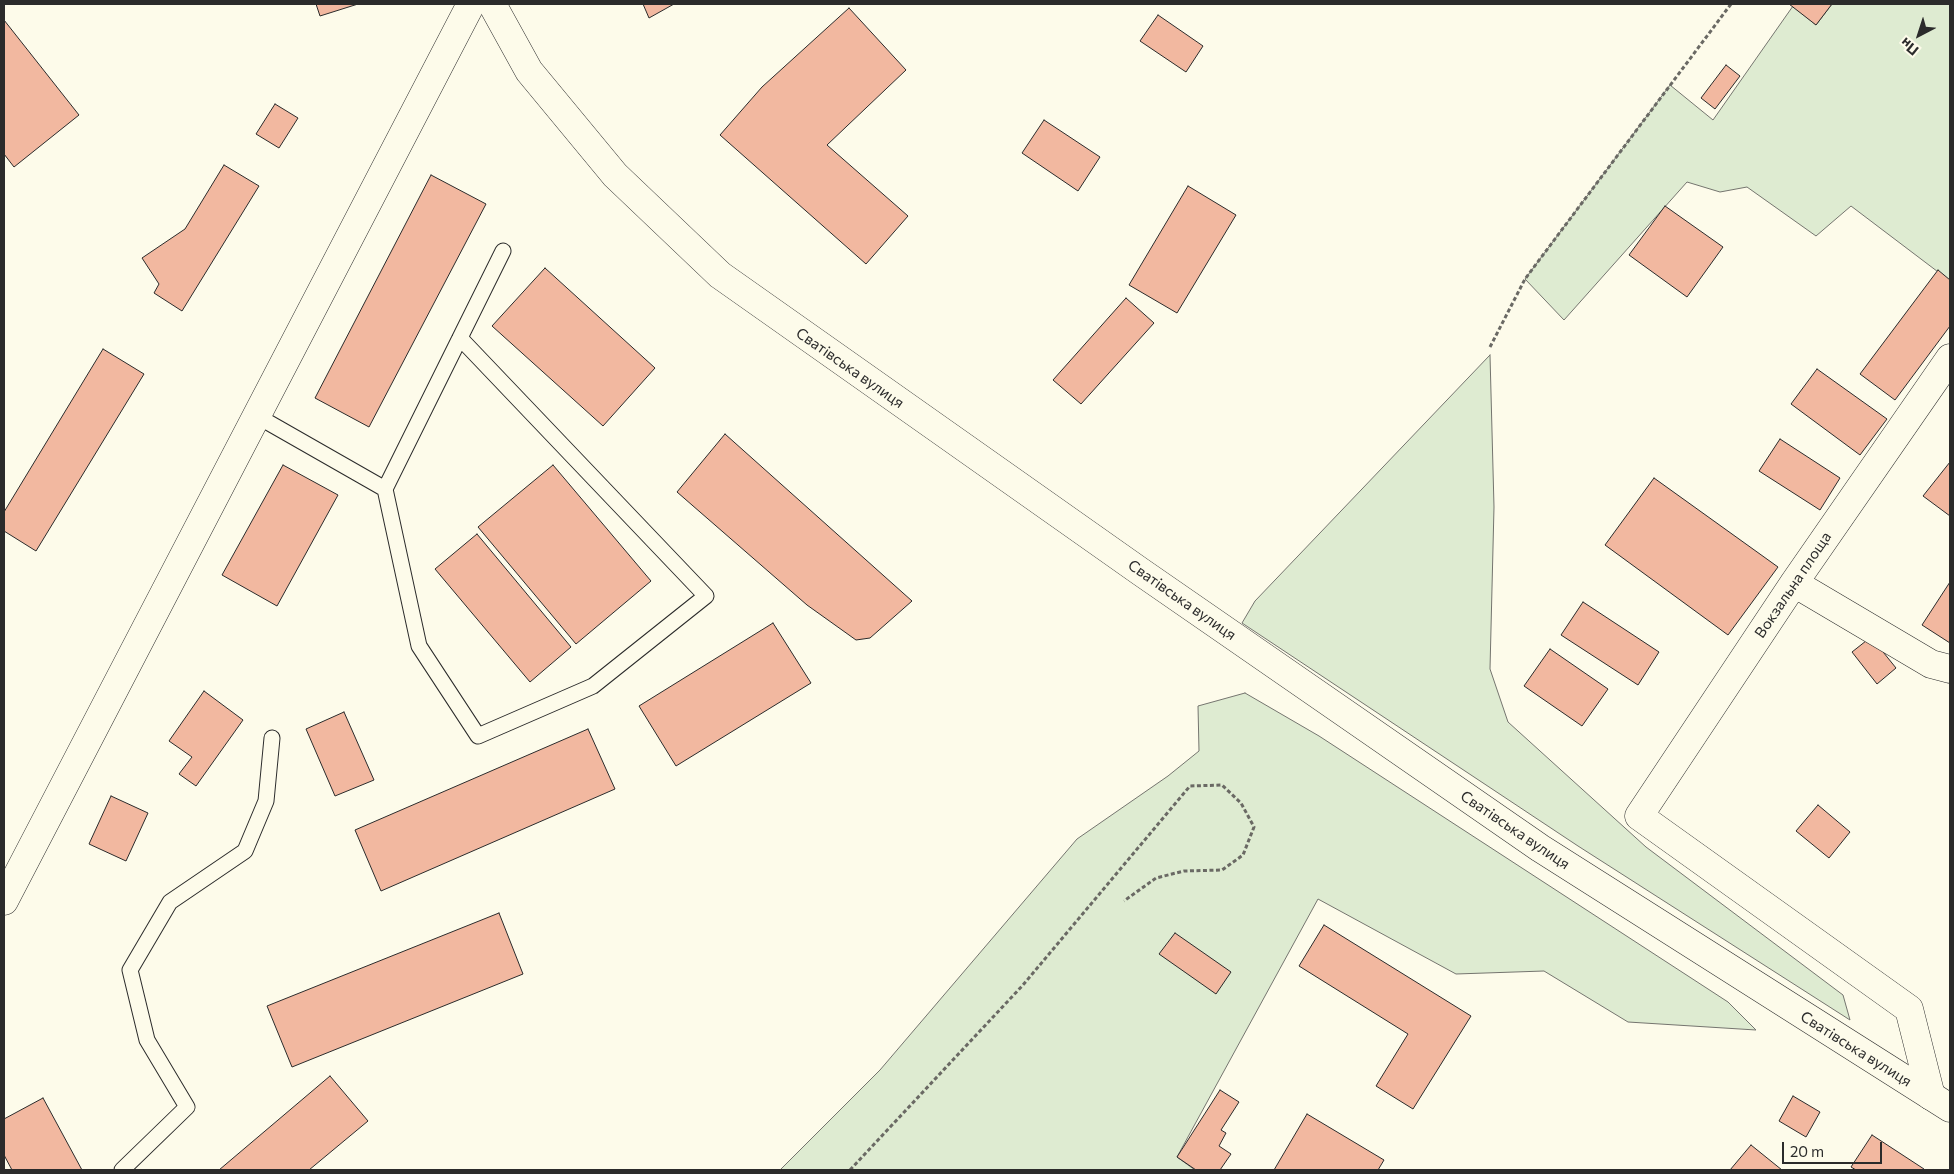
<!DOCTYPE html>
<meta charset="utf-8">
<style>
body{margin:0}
#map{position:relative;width:1954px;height:1174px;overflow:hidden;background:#fdfbea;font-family:Commissioner,sans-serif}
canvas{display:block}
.frame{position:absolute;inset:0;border:5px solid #2b2b2b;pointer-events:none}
.north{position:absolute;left:1894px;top:10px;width:50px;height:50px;-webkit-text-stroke:4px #fdfbea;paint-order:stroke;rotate:220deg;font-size:14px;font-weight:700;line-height:20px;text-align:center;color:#2b2b2b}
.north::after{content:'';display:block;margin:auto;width:18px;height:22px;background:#2b2b2b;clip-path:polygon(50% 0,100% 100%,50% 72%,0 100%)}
.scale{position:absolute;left:1782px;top:1142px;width:100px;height:22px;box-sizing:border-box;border:2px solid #2b2b2b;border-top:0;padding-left:6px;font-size:15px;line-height:18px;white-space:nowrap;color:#2b2b2b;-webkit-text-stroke:4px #fdfbea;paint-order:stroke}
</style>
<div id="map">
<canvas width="1954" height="1174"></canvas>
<div class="frame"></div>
<div class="north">Пн</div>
<div class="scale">20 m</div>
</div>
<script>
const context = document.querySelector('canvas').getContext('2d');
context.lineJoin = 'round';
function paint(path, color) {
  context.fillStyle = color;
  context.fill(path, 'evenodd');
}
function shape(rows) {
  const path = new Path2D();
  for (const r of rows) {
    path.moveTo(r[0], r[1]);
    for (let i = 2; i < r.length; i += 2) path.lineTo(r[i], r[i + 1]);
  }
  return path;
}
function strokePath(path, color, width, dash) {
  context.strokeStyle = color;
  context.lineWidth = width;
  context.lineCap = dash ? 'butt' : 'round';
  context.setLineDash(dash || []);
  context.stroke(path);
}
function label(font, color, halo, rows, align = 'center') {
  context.font = font + ' Commissioner,sans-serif';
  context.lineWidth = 4;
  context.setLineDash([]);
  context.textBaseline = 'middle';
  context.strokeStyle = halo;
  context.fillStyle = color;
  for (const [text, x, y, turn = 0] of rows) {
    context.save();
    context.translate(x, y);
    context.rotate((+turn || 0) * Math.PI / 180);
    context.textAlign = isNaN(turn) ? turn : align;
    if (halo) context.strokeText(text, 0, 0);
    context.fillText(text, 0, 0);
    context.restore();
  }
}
const green = shape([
 [1832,4,1950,4,1950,281,1851,206,1816,236,1747,187,1720,192,1687,182,1564,320,1525,279,1670,85,1713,120,1793,6,1816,25,1832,4],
 [1490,355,1494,507,1490,669,1508,722,1646,847,1843,995,1850,1020,1578,846,1242,623,1255,601,1490,355],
 [1245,693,1319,736,1728,1002,1756,1030,1628,1022,1544,971,1456,974,1318,899,1177,1157,1195,1170,780,1170,880,1070,1077,839,1168,776,1199,751,1198,706,1245,693]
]);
const building = shape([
 [316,4,358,4,320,16,316,4],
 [643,4,674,4,649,18,643,4],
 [1789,4,1832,4,1816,25,1789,4],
 [849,8,906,70,827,145,908,216,866,264,720,135,762,87,849,8],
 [1158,15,1203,46,1186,72,1140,41,1158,15],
 [4,20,79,115,14,167,4,154,4,20],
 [1726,65,1740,76,1715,109,1701,98,1726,65],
 [275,104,298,118,279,148,256,134,275,104],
 [1044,120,1100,157,1078,191,1022,153,1044,120],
 [224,165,259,186,182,311,154,293,159,284,142,258,185,229,224,165],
 [431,175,486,204,369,427,315,398,431,175],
 [1188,186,1236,215,1177,313,1129,285,1188,186],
 [1665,206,1723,247,1687,297,1629,255,1665,206],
 [545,268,655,368,603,426,492,326,545,268],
 [1938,270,1950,280,1950,326,1895,400,1860,374,1938,270],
 [1126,298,1154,323,1081,404,1053,380,1126,298],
 [103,349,144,374,36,551,4,531,4,512,103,349],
 [1817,369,1887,419,1860,455,1791,404,1817,369],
 [725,434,912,601,870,638,856,640,807,605,677,492,725,434],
 [1780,439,1840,478,1820,510,1759,471,1780,439],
 [1950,462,1950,516,1923,496,1950,462],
 [283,465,338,495,277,606,222,575,283,465],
 [553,465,651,581,576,644,478,527,553,465],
 [1654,478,1778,567,1728,635,1605,545,1654,478],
 [477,534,571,647,530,682,435,569,477,534],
 [1950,582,1950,643,1922,625,1950,582],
 [1583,602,1659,652,1638,685,1561,635,1583,602],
 [773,623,811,683,676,766,639,706,773,623],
 [1871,637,1896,668,1877,684,1852,652,1871,637],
 [1550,649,1608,689,1582,726,1524,686,1550,649],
 [204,691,243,720,196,786,179,774,192,757,169,741,204,691],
 [344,712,374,780,335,796,306,729,344,712],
 [588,729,615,789,381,891,355,830,588,729],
 [111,796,148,813,126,861,89,844,111,796],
 [1818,805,1850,832,1829,858,1796,831,1818,805],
 [499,913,523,974,292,1067,267,1006,499,913],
 [1324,925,1471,1016,1413,1109,1376,1086,1408,1034,1299,966,1324,925],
 [1175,933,1231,972,1216,994,1159,954,1175,933],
 [330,1076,368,1121,309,1170,219,1170,330,1076],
 [1220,1090,1239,1102,1221,1130,1226,1133,1219,1146,1231,1154,1220,1170,1196,1170,1177,1157,1220,1090],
 [1793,1096,1820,1112,1806,1137,1779,1121,1793,1096],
 [43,1098,82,1170,12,1170,4,1155,4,1119,43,1098],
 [1307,1114,1384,1160,1378,1170,1274,1170,1307,1114],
 [1872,1135,1924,1169,1923,1170,1856,1170,1851,1167,1872,1135],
 [1751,1145,1782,1170,1730,1170,1751,1145]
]);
const path = shape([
 [1490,347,1525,279,1731,4],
 [850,1170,1023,985,1190,786,1222,785,1241,803,1254,827,1243,855,1222,870,1184,871,1156,878,1124,901]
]);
const service = shape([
 [257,416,385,489,503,251],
 [385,489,419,646,478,736,593,686,706,596,460,338],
 [122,1170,187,1107,147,1040,130,970,170,902,245,851,266,801,272,738]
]);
const minor = shape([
 [1794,583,1931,664,1950,669],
 [4,901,471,4],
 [1931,1096,1909,1009,1639,816,1794,583,1950,358]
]);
const primary = shape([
 [492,4,529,71,615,175,720,275,1141,572,1540,848,1950,1108]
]);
const streetNames = [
 ["Сватівська вулиця",850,368,35],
 ["Вокзальна площа",1793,585,-56],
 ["Сватівська вулиця",1182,600,35],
 ["Сватівська вулиця",1515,830,34],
 ["Сватівська вулиця",1856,1049,32]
];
paint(green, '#deebd1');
strokePath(green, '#74746e', 1);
paint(building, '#f2b8a0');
strokePath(building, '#2b2b2b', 1);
strokePath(service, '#2b2b2b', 17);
strokePath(minor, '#2b2b2b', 29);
strokePath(primary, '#2b2b2b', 29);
strokePath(path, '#6a6964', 3, [4, 2.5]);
strokePath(service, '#fdfbea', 15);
strokePath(minor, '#fdfbea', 28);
strokePath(primary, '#fdfbea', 28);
label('15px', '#2b2b2b', '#fdfbea', streetNames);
</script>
